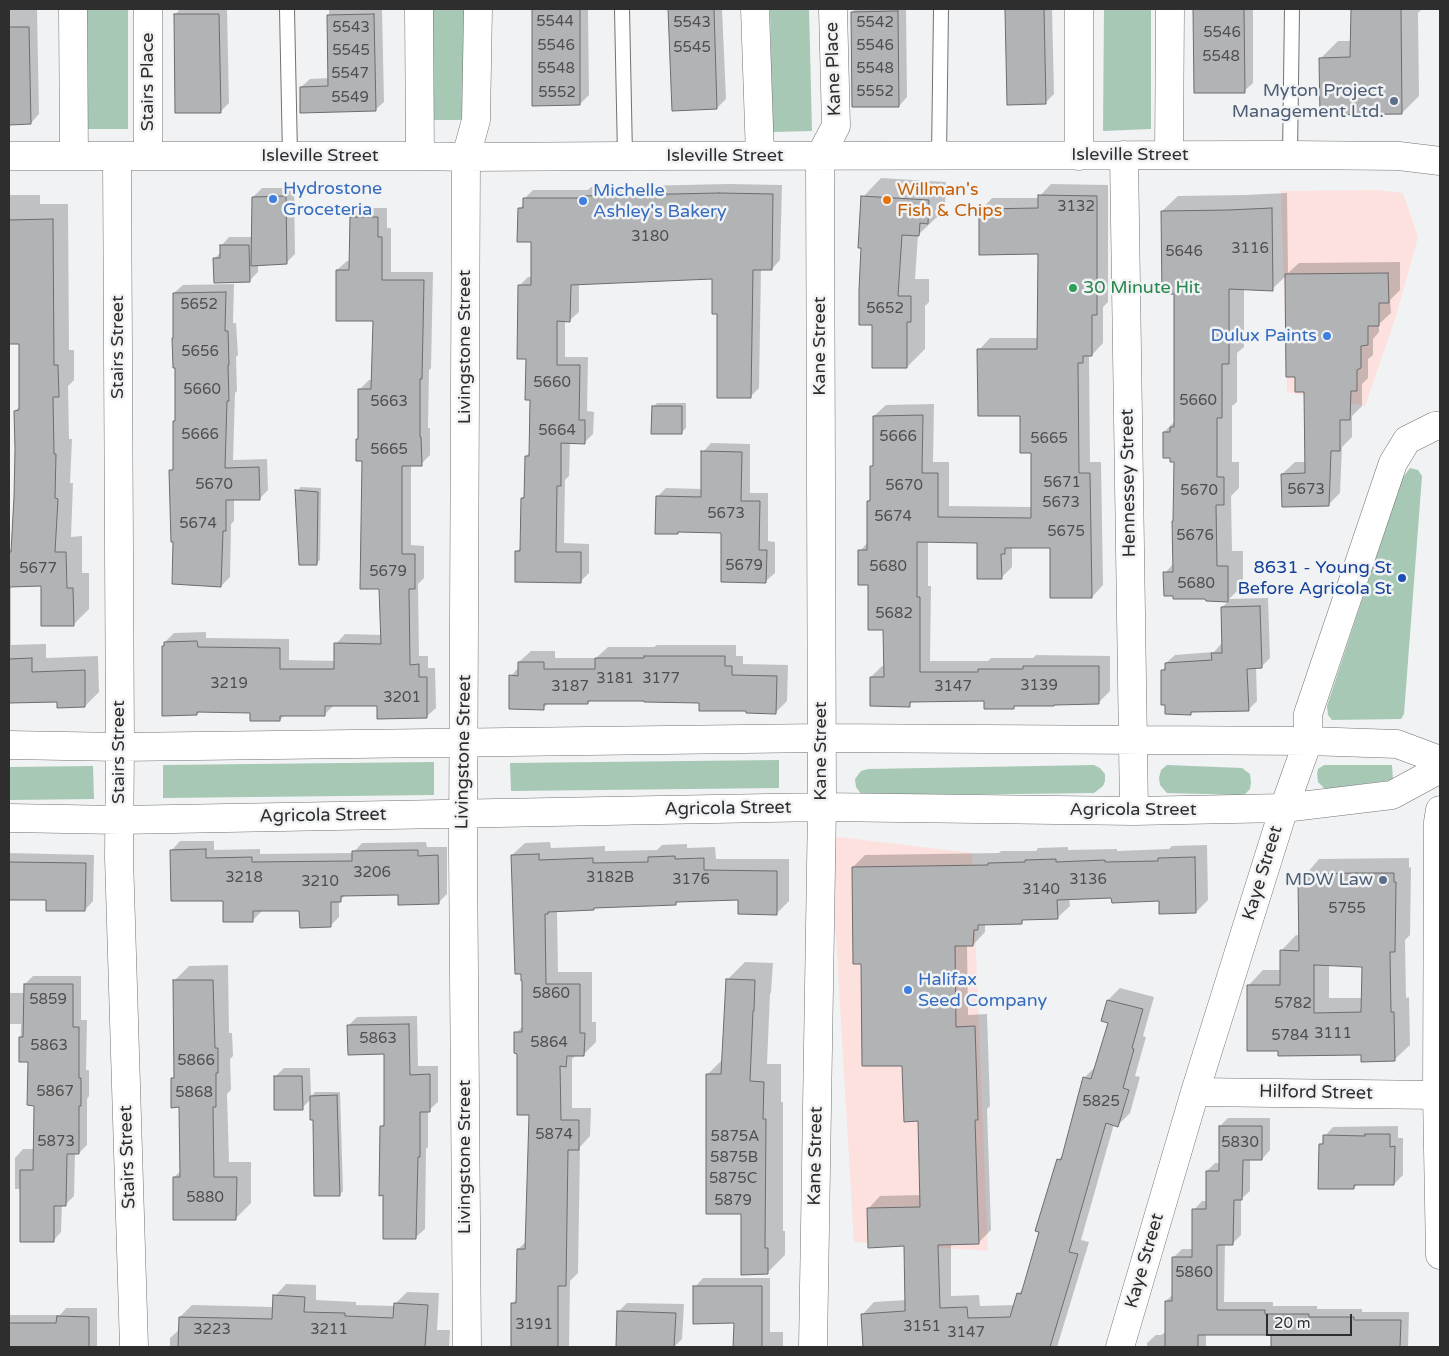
<!DOCTYPE html>
<style>
body{margin:0}
#map{position:relative;width:1449px;height:1356px;overflow:hidden;background:#f1f2f4;font-family:"Varela Round",sans-serif}
canvas{display:block}
.frame{position:absolute;inset:0;border:10px solid #2e2e2f;pointer-events:none}
.scale{position:absolute;left:1266px;top:1314px;width:86px;height:22px;box-sizing:border-box;border:2px solid #2e2e2f;border-top:0;padding-left:6px;font-size:15px;line-height:18px;white-space:nowrap;color:#2e2e2f;-webkit-text-stroke:4px #f1f2f4;paint-order:stroke}
</style>
<div id="map">
<canvas width="1449" height="1356"></canvas>
<div class="frame"></div>
<div class="scale">20 m</div>
</div>
<script>
const context = document.querySelector('canvas').getContext('2d');
context.lineJoin = 'round';
function paint(path, color) {
  context.fillStyle = color;
  context.fill(path, 'evenodd');
}
function shape(rows) {
  const path = new Path2D();
  for (const r of rows) {
    path.moveTo(r[0], r[1]);
    for (let i = 2; i < r.length; i += 2) path.lineTo(r[i], r[i + 1]);
  }
  return path;
}
function strokePath(path, color, width, dash) {
  context.strokeStyle = color;
  context.lineWidth = width;
  context.lineCap = dash ? 'butt' : 'round';
  context.setLineDash(dash || []);
  context.stroke(path);
}
function label(font, color, halo, rows, align = 'center') {
  context.font = font + ' "Varela Round",sans-serif';
  context.lineWidth = 5;
  context.setLineDash([]);
  context.textBaseline = 'middle';
  context.strokeStyle = halo;
  context.fillStyle = color;
  for (const [text, x, y, turn = 0] of rows) {
    context.save();
    context.translate(x, y);
    context.rotate((+turn || 0) * Math.PI / 180);
    context.textAlign = isNaN(turn) ? turn : align;
    if (halo) context.strokeText(text, 0, 0);
    context.fillText(text, 0, 0);
    context.restore();
  }
}
const commercial = shape([
 [1375,190,1403,193,1418,237,1396,316,1365,406,1287,392,1281,191],
 [830,836,972,853,988,1251,854,1242]
]);
const green = shape([
 [87,9,128,9,128,129,88,129],
 [431,9,472,9,473,120,432,120],
 [770,9,809,9,812,131,772,132],
 [1104,9,1151,9,1151,129,1103,131],
 [1410,468,1418,470,1422,476,1404,714,1401,719,1332,720,1328,715,1327,706,1402,479],
 [779,760,779,788,511,791,510,763],
 [434,762,434,795,163,798,163,765],
 [1094,765,1100,768,1105,774,1105,781,1103,786,1094,793,867,796,861,794,856,787,855,779,861,771,868,769],
 [1167,765,1242,768,1250,774,1251,782,1250,789,1245,794,1240,795,1167,793,1160,785,1159,778,1161,770],
 [1324,765,1392,765,1393,780,1325,789,1318,782,1317,774,1318,769],
 [93,766,94,799,9,800,9,767]
]);
const shadow = shape([
 [9,9,37,9,39,114,31,123,9,123],
 [180,9,227,9,229,103,220,112,175,15],
 [329,9,382,9,384,102,375,110,301,87,310,79,330,78],
 [533,9,588,9,589,95,580,104,533,104],
 [670,9,722,9,726,99,717,108,673,110],
 [856,9,906,9,907,97,899,106,852,12],
 [1006,9,1052,9,1054,94,1045,103,1008,103],
 [1194,9,1253,9,1253,83,1244,91,1195,92],
 [1352,9,1422,9,1418,13,1419,96,1402,113,1321,58,1338,41,1352,41],
 [881,178,946,182,945,204,937,212,937,217,918,235,915,279,929,279,929,302,925,306,925,349,907,367,873,324,863,197],
 [729,184,782,185,780,260,772,269,761,269,759,388,750,397,718,312,713,278,579,283,579,312,570,320,565,320,565,357,588,357,587,411,594,412,593,434,585,442,570,442,569,476,565,480,564,543,589,544,589,573,580,582,516,552,522,547,522,498,526,495,526,456,530,452,531,399,519,286,528,277,533,277,533,241,519,209,525,203,525,198,533,190,588,190,591,187],
 [1051,184,1108,185,1108,302,1103,307,1103,343,1092,355,1089,355,1090,462,1101,462,1103,585,1092,597,1051,546,1012,546,1012,567,1001,578,978,542,928,541,928,586,931,586,930,661,988,661,991,658,1033,658,1036,655,1110,656,1110,691,1098,703,1016,705,1014,708,985,700,914,700,909,705,871,677,882,666,885,666,884,629,860,551,868,542,868,501,872,498,872,466,874,463,874,416,886,405,934,404,933,462,949,462,949,506,1032,507,1033,452,1021,414,979,350,990,338,1038,338,1039,253,981,210,992,198,1040,198,1040,196],
 [262,188,294,188,295,254,286,263,258,264,258,272,249,281,214,259,221,252,221,246,229,237,253,237,253,197],
 [1287,193,1288,273,1299,263,1400,262,1400,290,1390,300,1391,313,1379,324,1379,332,1373,339,1373,355,1368,359,1368,378,1362,384,1362,406,1352,416,1352,437,1342,447,1340,493,1328,505,1282,474,1295,462,1306,462,1305,390,1286,276,1272,289,1244,288,1244,347,1237,353,1237,402,1232,406,1232,462,1239,462,1239,488,1231,496,1232,551,1243,551,1243,585,1229,599,1268,598,1270,658,1261,667,1256,667,1257,701,1248,710,1193,711,1190,714,1163,670,1166,666,1166,663,1175,655,1214,652,1221,644,1223,644,1222,607,1229,601,1207,600,1206,597,1165,573,1174,563,1176,460,1164,432,1175,421,1175,293,1162,211,1178,196,1245,195],
 [9,195,40,195,40,204,68,204,69,350,74,350,74,380,68,386,69,439,72,439,70,483,73,483,71,537,82,536,82,573,89,573,89,609,73,625,42,585,11,585,11,645,46,644,46,658,98,656,99,692,85,706,58,700,9,701,9,551,12,548,16,449,15,411,20,406,20,343,9,343],
 [361,208,387,208,387,228,391,228,391,272,433,272,431,368,429,370,428,428,430,428,430,455,421,464,411,465,411,545,424,546,424,578,418,584,419,656,428,656,428,668,435,668,436,708,426,717,378,705,333,706,324,715,284,715,280,720,252,711,200,711,197,714,163,647,165,645,165,642,174,633,206,632,206,638,289,639,289,660,336,661,336,644,345,634,382,635,380,588,363,460,357,440,359,438,359,390,369,380,373,380,374,320,337,270,347,261,351,261,351,217],
 [234,284,233,323,236,323,238,355,236,357,237,391,235,393,233,460,267,459,268,490,259,499,234,499,234,521,231,524,230,577,221,586,174,541,171,471,174,467,176,420,174,293,183,285],
 [657,403,686,403,686,428,682,432,653,407],
 [711,443,750,444,750,493,768,493,768,541,775,542,775,573,766,581,722,531,657,497,666,488,702,489,703,452],
 [301,487,321,488,320,560,316,564,297,491],
 [657,645,736,645,736,656,743,656,743,664,788,665,787,701,776,712,747,710,700,701,592,699,588,703,549,703,543,708,511,676,519,667,519,662,531,651,555,651,555,658,596,658,608,647,654,647],
 [180,841,214,841,214,850,260,849,260,854,353,853,362,843,426,842,427,847,447,847,447,894,438,903,399,894,346,895,339,901,339,917,330,926,301,910,261,910,261,912,252,921,224,899,172,850],
 [550,842,551,848,605,846,605,851,657,850,662,845,687,844,687,848,715,847,716,859,789,859,789,901,776,914,740,899,679,900,676,904,596,906,593,909,557,910,558,972,592,972,592,1022,596,1022,596,1042,584,1054,577,1054,572,1059,572,1108,591,1108,590,1136,580,1147,578,1273,570,1281,569,1347,512,1347,513,1303,517,1299,518,1249,527,1241,530,1114,518,1053,516,1033,523,1026,524,980,512,855,525,843],
 [1207,845,1208,900,1196,912,1160,900,1113,897,1069,898,1070,906,1057,918,1025,919,1021,922,985,923,985,932,973,945,967,945,968,1015,987,1014,990,1106,987,1109,991,1230,978,1243,951,1244,951,1296,979,1295,980,1306,1015,1305,1018,1294,1024,1288,1058,1160,1064,1154,1084,1078,1097,1065,1109,1022,1102,1020,1108,1000,1120,988,1154,997,1143,1036,1146,1037,1135,1076,1140,1077,1130,1113,1118,1125,1114,1124,1081,1240,1089,1242,1057,1347,1001,1347,991,1344,988,1347,864,1347,862,1315,874,1302,906,1300,905,1245,868,1209,880,1196,921,1195,919,1120,903,1065,862,963,853,867,865,855,999,853,1001,851,1036,851,1038,848,1068,847,1068,850,1117,849,1117,851,1169,849,1172,846],
 [9,853,94,855,93,901,85,910,47,899,9,899],
 [1409,858,1409,868,1411,867,1410,935,1405,940,1406,998,1409,997,1410,1045,1394,1060,1363,1054,1279,1049,1248,986,1263,970,1281,970,1281,951,1296,935,1301,936,1300,881,1319,859],
 [1329,964,1363,966,1363,998,1329,998],
 [745,962,773,963,771,992,770,994,767,1064,781,1064,781,1102,783,1102,783,1231,785,1231,785,1255,767,1273,742,1213,707,1075,723,1059,727,980],
 [228,965,229,1033,232,1033,233,1056,230,1059,231,1090,227,1094,229,1162,251,1162,251,1203,236,1218,174,1177,181,1171,181,1106,172,1079,175,1076,174,981,189,966],
 [33,976,81,976,81,1020,87,1020,86,1070,89,1070,89,1096,87,1099,87,1145,79,1153,75,1153,74,1196,66,1204,62,1204,61,1232,53,1241,22,1189,15,1189,15,1158,23,1149,35,1149,36,1104,29,1061,20,1061,21,1024,9,1024,9,993,25,993,25,984],
 [417,1016,418,1066,438,1066,438,1102,428,1111,428,1147,426,1149,425,1229,416,1237,382,1126,386,1122,385,1053,349,1025,357,1017],
 [284,1068,310,1068,311,1097,315,1092,340,1092,343,1191,339,1195,311,1099,302,1108,275,1077],
 [1228,1118,1270,1118,1270,1150,1262,1159,1250,1159,1250,1191,1241,1199,1241,1235,1233,1243,1225,1243,1224,1302,1273,1302,1273,1306,1317,1306,1317,1309,1362,1309,1362,1312,1409,1312,1408,1347,1272,1347,1272,1334,1206,1333,1206,1347,1147,1347,1147,1343,1156,1335,1161,1335,1166,1332,1166,1301,1173,1294,1174,1257,1182,1249,1193,1249,1194,1210,1202,1201,1207,1201,1207,1171,1215,1163,1220,1163,1220,1126],
 [1398,1126,1398,1138,1403,1138,1403,1175,1394,1184,1358,1184,1354,1188,1320,1145,1325,1140,1325,1136,1333,1127],
 [703,1278,770,1278,770,1332,783,1332,783,1347,735,1347,735,1322,695,1287],
 [286,1284,316,1285,316,1300,356,1302,356,1305,395,1306,395,1304,407,1292,439,1293,437,1330,450,1330,449,1347,170,1347,170,1338,180,1329,180,1317,192,1305,274,1307,275,1296],
 [627,1303,684,1304,682,1339,674,1347,618,1346,619,1311],
 [66,1308,97,1308,97,1347,9,1347,9,1315,60,1315]
]);
const building = shape([
 [532,9,580,9,580,105,532,106,532,9],
 [668,9,714,9,717,109,672,111,668,9],
 [1005,9,1044,9,1046,104,1007,105,1005,9],
 [1193,9,1244,9,1245,93,1194,93,1193,9],
 [1351,9,1401,9,1402,114,1320,115,1319,58,1350,57,1351,9],
 [898,11,899,107,852,107,851,12,898,11],
 [174,14,219,14,221,113,175,113,174,14],
 [374,14,376,111,300,113,300,87,328,86,327,15,374,14],
 [9,27,29,27,31,124,9,125,9,27],
 [719,193,773,194,772,270,753,270,751,398,717,398,717,314,712,314,712,279,571,285,570,322,557,321,557,365,580,365,579,420,585,420,585,444,561,443,561,486,557,486,556,552,581,552,581,583,515,582,515,551,520,551,521,498,524,498,525,456,529,456,530,400,525,400,526,359,517,359,518,285,531,285,531,242,517,242,518,208,523,208,523,198,581,198,581,196,719,193],
 [1038,195,1097,196,1097,315,1092,315,1092,356,1083,356,1083,363,1078,363,1079,473,1090,473,1092,598,1050,598,1050,548,1005,548,1005,554,1001,554,1002,579,977,579,977,543,917,542,917,597,920,597,920,672,978,672,978,669,1023,669,1023,666,1099,666,1099,704,1054,705,1054,706,1014,706,1014,709,984,709,984,701,910,702,910,707,870,706,870,677,884,677,883,630,868,630,868,585,858,585,858,550,867,550,867,501,870,501,870,466,873,466,873,416,923,415,922,473,938,473,938,517,1031,518,1031,453,1020,453,1020,416,978,416,977,349,1037,349,1038,254,979,255,979,209,1038,208,1038,195],
 [286,196,287,264,251,266,252,197,286,196],
 [861,196,929,200,928,224,920,223,919,236,902,235,898,296,911,296,911,322,907,322,907,368,872,368,872,325,859,325,859,290,861,248,858,248,861,196],
 [1272,208,1273,291,1229,289,1229,364,1222,364,1222,418,1217,418,1217,477,1224,477,1224,505,1216,505,1217,566,1228,566,1228,602,1206,601,1205,599,1173,599,1173,596,1164,596,1163,572,1173,572,1172,521,1173,521,1174,462,1170,462,1170,458,1163,458,1163,432,1170,432,1170,427,1174,427,1174,294,1162,294,1161,211,1228,210,1272,208],
 [350,217,378,217,378,237,382,237,382,280,424,280,422,379,420,379,420,437,421,437,422,466,402,466,402,554,415,554,415,589,409,589,410,665,419,664,419,677,427,677,427,718,377,719,377,706,325,706,325,716,280,716,280,721,250,721,250,713,197,712,197,715,162,716,162,646,164,646,164,642,197,641,198,647,280,648,280,669,334,669,334,643,381,644,379,589,360,589,362,461,356,461,356,439,358,439,358,389,371,389,373,321,336,321,336,270,349,270,350,217],
 [53,219,54,365,58,365,59,397,53,397,54,454,56,454,55,498,58,499,55,552,66,552,67,588,73,588,74,626,41,626,41,586,9,587,9,552,11,552,14,497,15,449,14,411,19,410,19,344,9,344,9,220,53,219],
 [220,245,249,245,250,282,214,283,213,258,220,258,220,245],
 [1388,273,1389,303,1379,303,1379,326,1368,326,1368,345,1361,346,1361,368,1357,370,1357,391,1351,391,1350,420,1340,420,1340,451,1331,451,1329,506,1282,507,1281,474,1305,473,1304,392,1295,392,1295,377,1286,377,1285,274,1388,273],
 [226,292,225,331,228,331,229,365,228,365,229,401,227,401,225,468,259,467,260,500,226,500,226,531,223,531,221,587,172,584,173,542,171,542,169,470,173,470,173,421,175,421,175,368,173,368,172,338,173,338,173,293,226,292],
 [652,406,682,406,682,434,651,434,652,406],
 [701,451,742,452,741,501,760,501,759,550,767,550,766,583,721,582,721,533,678,532,678,534,655,534,656,496,701,497,701,451],
 [295,490,318,492,317,565,299,565,295,490],
 [1260,606,1262,668,1247,669,1249,711,1191,712,1191,715,1165,714,1165,705,1161,705,1161,670,1165,670,1165,663,1212,660,1211,653,1222,653,1221,607,1260,606],
 [644,656,725,656,725,666,732,666,732,675,777,676,776,714,746,713,746,711,699,711,699,703,644,702,644,701,588,701,588,704,544,704,544,710,509,709,509,675,518,676,518,662,544,662,544,669,595,669,595,658,644,658,644,656],
 [32,658,32,672,85,670,85,707,57,708,57,702,9,703,9,659,32,658],
 [206,849,206,858,252,857,252,862,352,861,352,851,418,850,418,856,438,855,439,904,398,905,398,895,341,896,341,902,331,902,331,927,300,928,299,911,253,911,253,922,223,922,223,901,171,901,170,850,206,849],
 [539,854,539,860,593,858,593,863,648,862,648,857,675,856,675,859,704,858,704,870,777,871,777,915,738,914,738,900,676,902,676,905,594,908,594,910,548,912,548,914,545,914,546,984,580,984,580,1033,585,1033,584,1056,567,1056,566,1067,560,1066,561,1120,579,1120,579,1150,568,1150,566,1286,558,1286,558,1347,511,1347,511,1303,516,1303,517,1249,525,1249,529,1115,517,1115,517,1054,514,1053,514,1032,522,1032,522,981,521,981,521,974,515,974,511,855,539,854],
 [1195,857,1196,913,1159,914,1159,901,1112,903,1111,898,1057,900,1058,919,1022,920,1022,924,978,925,978,930,974,930,973,946,955,946,956,1027,975,1026,978,1120,975,1120,979,1244,938,1245,940,1308,967,1307,968,1318,1010,1317,1017,1293,1021,1294,1039,1232,1035,1231,1057,1159,1061,1160,1083,1077,1091,1079,1108,1023,1101,1021,1107,1000,1143,1009,1132,1048,1134,1049,1123,1088,1129,1090,1118,1127,1106,1123,1069,1252,1078,1254,1050,1347,863,1347,861,1314,905,1311,905,1307,904,1246,868,1248,867,1208,920,1207,918,1121,904,1122,902,1066,862,1066,861,964,853,964,852,867,988,865,988,863,1025,862,1025,860,1056,859,1056,862,1105,860,1105,862,1158,861,1158,858,1195,857],
 [9,862,86,863,85,911,46,911,46,900,9,900,9,862],
 [1356,873,1394,873,1394,882,1396,882,1395,952,1390,952,1391,1012,1394,1012,1395,1061,1361,1062,1361,1055,1278,1056,1278,1051,1247,1051,1247,985,1280,985,1280,950,1299,951,1298,880,1303,880,1302,874,1356,873],
 [1314,965,1362,967,1361,1012,1314,1013,1314,965],
 [726,979,755,980,754,1011,753,1011,750,1081,764,1082,763,1119,766,1119,765,1248,768,1248,768,1274,741,1275,741,1214,706,1214,706,1074,721,1074,726,979],
 [173,980,213,980,215,1048,218,1048,218,1073,216,1073,216,1107,213,1107,214,1177,237,1177,236,1220,173,1220,173,1177,180,1177,179,1107,171,1108,171,1078,174,1078,173,980],
 [24,984,73,984,73,1027,79,1027,79,1078,81,1078,81,1106,79,1106,79,1154,67,1154,66,1206,54,1206,54,1242,20,1242,20,1170,33,1170,34,1106,27,1105,28,1062,19,1062,19,1037,23,1037,24,984],
 [409,1024,410,1075,430,1074,430,1112,420,1112,420,1157,418,1157,416,1239,383,1239,383,1195,379,1196,380,1126,384,1126,384,1054,348,1055,347,1025,409,1024],
 [274,1076,302,1076,303,1110,274,1110,274,1076],
 [337,1095,340,1196,314,1196,313,1120,310,1120,310,1096,337,1095],
 [1219,1126,1262,1126,1262,1160,1243,1160,1242,1200,1234,1200,1233,1245,1217,1245,1217,1310,1265,1310,1265,1314,1309,1314,1309,1317,1354,1317,1354,1320,1401,1320,1400,1347,1271,1347,1271,1335,1198,1335,1198,1347,1165,1347,1165,1301,1172,1301,1172,1257,1192,1257,1192,1209,1206,1209,1206,1171,1219,1171,1219,1126],
 [1365,1134,1390,1134,1390,1147,1395,1146,1394,1185,1354,1185,1354,1189,1318,1189,1319,1144,1323,1144,1323,1135,1365,1136,1365,1134],
 [693,1286,762,1286,762,1347,733,1347,734,1323,693,1324,693,1286],
 [273,1295,305,1297,304,1312,345,1313,345,1316,393,1318,394,1303,428,1305,425,1347,178,1347,179,1317,272,1319,273,1295],
 [617,1311,676,1313,674,1347,616,1347,617,1311],
 [57,1316,89,1317,89,1347,9,1347,9,1323,56,1323,57,1316]
]);
const service = shape([
 [287,9,290,156],
 [622,9,625,156],
 [1290,155,1292,9],
 [939,156,941,9]
]);
const minor = shape([
 [73,9,74,156],
 [148,9,148,156],
 [419,9,420,156],
 [755,9,760,156],
 [1124,155,1134,811],
 [1169,155,1170,9],
 [9,156,420,156,466,157,625,156,1290,155,1399,156,1440,161],
 [1079,156,1079,9],
 [117,157,120,747,119,857,134,1347],
 [9,745,120,747,821,738,1308,741,1397,744,1440,760],
 [9,818,119,820,822,807,1134,811,1284,808,1392,795,1440,769],
 [1195,1092,1437,1095],
 [467,1347,463,850,466,157,476,120,478,9],
 [813,1347,822,807,820,156,836,126,833,9],
 [1120,1347,1195,1092,1284,808,1308,741,1308,714,1393,463,1407,440,1435,426,1440,426]
]);
const secondary = shape([
 [1440,810,1438,822,1437,1095,1440,1255]
]);
const markers = [
 [1394,101,5,"#5c6f8a"],
 [273,199,5,"#3f7fe0"],
 [887,200,5,"#e8710a"],
 [583,201,5,"#3f7fe0"],
 [1073,288,5,"#2e9e5b"],
 [1327,336,5,"#3f7fe0"],
 [1402,578,5,"#1a4fb4"],
 [1383,880,5,"#5c6f8a"],
 [908,990,5,"#3f7fe0"]
];
const numberNames = [
 ["5544",555,22],
 ["5543",692,23],
 ["5542",875,23],
 ["5543",351,28],
 ["5546",1222,33],
 ["5546",556,46],
 ["5546",875,46],
 ["5545",692,48],
 ["5545",351,51],
 ["5548",1221,57],
 ["5548",556,69],
 ["5548",875,69],
 ["5547",350,74],
 ["5552",875,92],
 ["5552",557,93],
 ["5549",350,98],
 ["3132",1076,207],
 ["3180",650,237],
 ["3116",1250,249],
 ["5646",1184,252],
 ["5652",199,305],
 ["5652",885,309],
 ["5656",200,352],
 ["5660",552,383],
 ["5660",202,390],
 ["5660",1198,401],
 ["5663",389,402],
 ["5664",557,431],
 ["5666",200,435],
 ["5666",898,437],
 ["5665",1049,439],
 ["5665",389,450],
 ["5671",1062,483],
 ["5670",214,485],
 ["5670",904,486],
 ["5673",1306,490],
 ["5670",1199,491],
 ["5673",1061,503],
 ["5673",726,514],
 ["5674",893,517],
 ["5674",198,524],
 ["5675",1066,532],
 ["5676",1195,536],
 ["5679",744,566],
 ["5680",888,567],
 ["5677",38,569],
 ["5679",388,572],
 ["5680",1196,584],
 ["5682",894,614],
 ["3181",615,679],
 ["3177",661,679],
 ["3219",229,684],
 ["3139",1039,686],
 ["3187",570,687],
 ["3147",953,687],
 ["3201",402,698],
 ["3206",372,873],
 ["3218",244,878],
 ["3182B",610,878],
 ["3176",691,880],
 ["3136",1088,880],
 ["3210",320,882],
 ["3140",1041,890],
 ["5755",1347,909],
 ["5860",551,994],
 ["5859",48,1000],
 ["5782",1293,1004],
 ["3111",1333,1034],
 ["5784",1290,1036],
 ["5863",378,1039],
 ["5864",549,1043],
 ["5863",49,1046],
 ["5866",196,1061],
 ["5867",55,1092],
 ["5868",194,1093],
 ["5825",1101,1102],
 ["5874",554,1135],
 ["5875A",735,1137],
 ["5873",56,1142],
 ["5830",1240,1143],
 ["5875B",734,1158],
 ["5875C",733,1179],
 ["5880",205,1198],
 ["5879",733,1201],
 ["5860",1194,1273],
 ["3191",534,1325],
 ["3151",922,1327],
 ["3223",212,1330],
 ["3211",329,1330],
 ["3147",966,1333]
];
const streetNames = [
 ["Kane Place",834,69,-92],
 ["Stairs Place",148,82,-90],
 ["Isleville Street",1130,155],
 ["Isleville Street",320,156],
 ["Isleville Street",725,156],
 ["Kane Street",820,346,-90],
 ["Stairs Street",118,347,-90],
 ["Livingstone Street",465,347,-90],
 ["Hennessey Street",1129,483,-91],
 ["Kane Street",821,751,-90],
 ["Stairs Street",119,752,-90],
 ["Livingstone Street",464,752,-89],
 ["Agricola Street",728,809,-1],
 ["Agricola Street",1133,810],
 ["Agricola Street",323,816,-1],
 ["Kaye Street",1263,873,-73],
 ["Hilford Street",1316,1093,1],
 ["Kane Street",816,1156,-89],
 ["Stairs Street",128,1157,-92],
 ["Livingstone Street",465,1157,-90],
 ["Kaye Street",1145,1261,-74]
];
const serviceNames = [
 ["Myton Project",1384,91],
 ["Management Ltd.",1384,112],
 ["MDW Law",1373,880]
];
const shopNames = [
 ["Hydrostone",283,189],
 ["Groceteria",283,210],
 ["Michelle",593,191],
 ["Ashley's Bakery",593,212],
 ["Dulux Paints",1317,336,"right"],
 ["Halifax",918,980],
 ["Seed Company",918,1001]
];
const foodNames = [
 ["Willman's",897,190],
 ["Fish & Chips",897,211]
];
const leisureNames = [
 ["30 Minute Hit",1083,288]
];
const transitNames = [
 ["8631 - Young St",1392,568],
 ["Before Agricola St",1392,589]
];
paint(commercial, '#fce1de');
paint(green, '#a6c8b5');
paint(shadow, '#0003');
paint(building, '#b2b3b5');
strokePath(building, '#6c6c6e', 1);
strokePath(service, '#717274', 16);
strokePath(minor, '#717274', 29);
strokePath(secondary, '#717274', 29);
strokePath(service, '#fff', 14);
strokePath(minor, '#fff', 28);
strokePath(secondary, '#fff', 28);
for (const [x, y, r, color] of markers) {
  const dot = new Path2D();
  dot.arc(x, y, r, 0, 2 * Math.PI);
  context.fillStyle = color;
  context.fill(dot);
  strokePath(dot, '#f1f2f4', 2);
}
label('15px', '#4f4f50', null, numberNames);
label('18px', '#2e2e2f', '#f1f2f4', streetNames);
label('18px', '#4e5e75', '#f1f2f4', serviceNames, 'right');
label('18px', '#366cbe', '#f1f2f4', shopNames, 'left');
label('18px', '#c56008', '#f1f2f4', foodNames, 'left');
label('18px', '#27864d', '#f1f2f4', leisureNames, 'left');
label('18px', '#164399', '#f1f2f4', transitNames, 'right');
</script>
